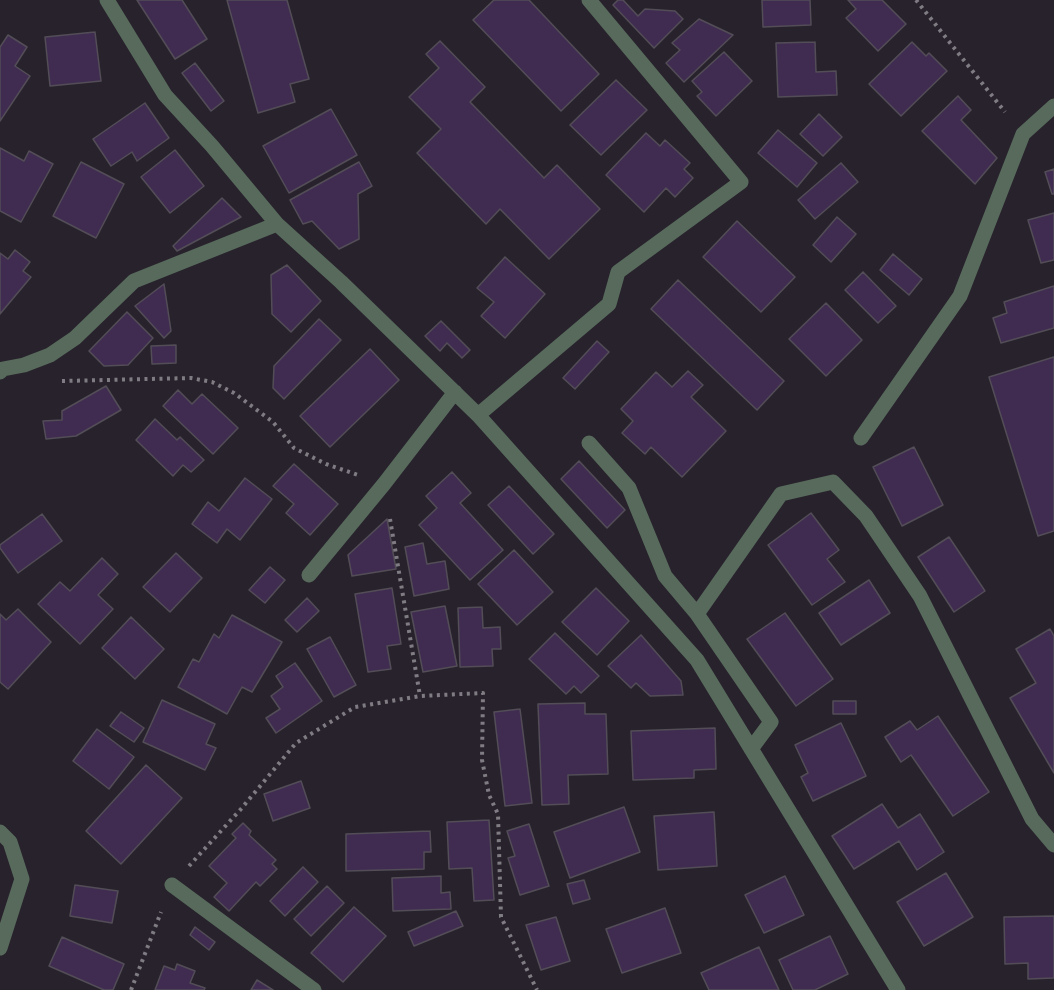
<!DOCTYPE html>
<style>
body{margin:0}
canvas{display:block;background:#27222b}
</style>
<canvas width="1054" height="990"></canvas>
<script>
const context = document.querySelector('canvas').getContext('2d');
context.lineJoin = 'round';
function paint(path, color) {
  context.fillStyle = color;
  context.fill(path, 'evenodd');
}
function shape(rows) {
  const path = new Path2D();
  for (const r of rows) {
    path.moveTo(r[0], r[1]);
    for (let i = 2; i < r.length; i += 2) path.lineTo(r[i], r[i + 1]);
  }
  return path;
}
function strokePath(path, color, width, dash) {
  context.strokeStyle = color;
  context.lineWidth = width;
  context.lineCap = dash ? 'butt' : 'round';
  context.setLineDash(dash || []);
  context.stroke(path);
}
const building = shape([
 [137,0,182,0,207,39,175,59,137,0],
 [227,0,287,0,309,79,290,84,295,102,258,113,227,0],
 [494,0,529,0,599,74,561,111,473,20,494,0],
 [618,0,623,0,638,16,645,9,675,11,683,19,654,48,613,5,618,0],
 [762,0,810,0,811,25,763,27,762,0],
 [848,0,882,0,906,24,878,51,846,18,856,9,848,0],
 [699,19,733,35,684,82,666,63,680,50,672,43,699,19],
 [95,32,101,81,50,86,45,37,95,32],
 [8,35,27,47,15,66,30,76,0,121,0,47,8,35],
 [440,41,485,87,470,102,544,178,557,165,600,209,549,259,500,209,486,224,417,153,441,129,409,97,439,68,426,54,440,41],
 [815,42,816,72,836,71,837,95,778,97,776,43,815,42],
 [912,42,926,56,929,53,947,71,901,116,869,84,912,42],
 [724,52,752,81,716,116,697,96,702,92,692,81,724,52],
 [195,63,224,101,211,111,182,73,195,63],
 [616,80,647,110,601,155,570,125,616,80],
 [958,96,971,110,961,120,997,158,975,184,922,131,958,96],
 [145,103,169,138,137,161,132,152,111,166,93,139,145,103],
 [331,109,357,155,289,193,263,146,331,109],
 [819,114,842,137,823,156,800,134,819,114],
 [778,130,817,163,797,187,758,153,778,130],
 [646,133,660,146,665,140,690,163,684,169,693,178,675,197,666,188,644,212,606,175,646,133],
 [0,148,24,161,29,151,53,164,21,222,0,211,0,148],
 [175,150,204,186,170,213,141,177,175,150],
 [81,162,124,184,96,238,53,216,81,162],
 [359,162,372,186,358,194,359,239,339,249,312,221,303,224,290,200,359,162],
 [841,163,858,182,815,219,798,200,841,163],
 [1054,169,1054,194,1052,194,1045,172,1054,169],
 [222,198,241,217,177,251,173,246,222,198],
 [1054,213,1054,260,1041,263,1028,220,1054,213],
 [837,217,856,234,831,262,813,245,837,217],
 [737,221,795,277,761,312,703,257,737,221],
 [15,250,30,262,23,271,31,277,0,314,0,253,8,259,15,250],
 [893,254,922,279,909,295,880,270,893,254],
 [505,257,545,294,505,338,481,316,494,302,477,288,505,257],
 [287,265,321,301,291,332,272,314,271,275,287,265],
 [863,272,896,306,878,323,845,290,863,272],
 [678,280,784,381,757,410,651,309,678,280],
 [164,284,171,331,164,338,135,306,164,284],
 [1054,286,1054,328,1001,343,993,318,1007,313,1004,302,1054,286],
 [826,303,862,340,826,376,789,339,826,303],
 [127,312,153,338,128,365,104,366,89,351,127,312],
 [319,319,341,340,284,399,273,388,274,366,319,319],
 [441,321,470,350,462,358,447,343,440,351,425,336,441,321],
 [597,341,609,352,575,389,563,378,597,341],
 [176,345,176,363,152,364,151,346,176,345],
 [370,349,399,380,330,447,300,416,370,349],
 [1054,357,1054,531,1038,536,989,377,1054,357],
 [688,371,703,385,691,397,726,431,682,477,651,447,645,454,622,433,633,421,621,409,656,372,672,387,688,371],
 [106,386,121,410,76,436,46,439,43,421,62,420,62,411,106,386],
 [178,390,192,404,202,394,238,428,213,454,163,406,178,390],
 [155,419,177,440,180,437,204,460,191,472,183,465,173,476,136,440,155,419],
 [914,447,943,505,902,526,873,467,914,447],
 [579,461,625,510,607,528,561,479,579,461],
 [294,464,338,504,310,535,286,513,294,504,273,486,294,464],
 [452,472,471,493,460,503,503,550,470,580,419,525,437,508,426,496,452,472],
 [245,478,272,499,240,540,227,529,217,543,192,524,208,502,219,511,245,478],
 [509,486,554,534,533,554,488,505,509,486],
 [811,513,839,550,827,559,845,582,812,605,768,545,811,513],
 [42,514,62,541,18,573,0,548,0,545,42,514],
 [387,519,396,569,352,576,348,555,387,519],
 [949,537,985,591,954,612,918,557,949,537],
 [423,543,427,564,445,561,449,589,414,596,405,547,423,543],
 [514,550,553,592,517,625,478,584,514,550],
 [176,553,202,578,170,612,143,587,176,553],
 [102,558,118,574,98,595,113,609,80,644,38,604,60,582,70,591,102,558],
 [270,567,285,580,265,603,249,590,270,567],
 [869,580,890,613,841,645,819,613,869,580],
 [392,588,401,644,387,646,391,669,368,672,355,594,392,588],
 [596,588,629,621,597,655,562,622,596,588],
 [307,598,319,611,297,632,285,620,307,598],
 [445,606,457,666,423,672,411,612,445,606],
 [482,607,483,628,500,627,501,649,492,649,493,666,460,667,458,608,482,607],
 [18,609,51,642,8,689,0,682,0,614,6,620,18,609],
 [785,613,833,679,796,706,747,639,785,613],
 [232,615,282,642,252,692,242,687,227,714,178,687,193,659,199,662,214,634,219,638,232,615],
 [131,617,164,649,135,679,102,648,131,617],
 [1050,629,1054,636,1054,773,1010,698,1036,683,1016,649,1050,629],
 [555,633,599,676,581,693,574,686,566,694,529,659,555,633],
 [641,635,681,681,683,695,650,696,636,683,631,688,608,666,641,635],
 [330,637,356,685,334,697,307,649,330,637],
 [295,663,322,701,276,733,266,718,280,709,271,696,283,687,276,676,295,663],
 [162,700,215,724,206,744,216,748,205,770,143,742,162,700],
 [833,701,856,701,856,714,833,714,833,701],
 [585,703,585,714,606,714,608,774,568,775,569,804,542,805,538,704,585,703],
 [520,709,532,803,505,806,494,712,520,709],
 [121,712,144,728,134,742,110,726,121,712],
 [938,716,989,792,953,816,911,755,901,762,885,737,910,721,917,730,938,716],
 [841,723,866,776,813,801,801,777,808,773,795,745,841,723],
 [715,728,716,769,694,770,694,778,633,780,631,731,715,728],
 [97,729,134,757,109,789,73,761,97,729],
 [146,765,182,798,121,864,86,831,146,765],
 [301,781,310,808,273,821,264,794,301,781],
 [882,804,898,828,920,814,944,852,917,870,899,841,854,869,832,836,882,804],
 [624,807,640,852,570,878,554,832,624,807],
 [714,812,717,866,658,870,654,816,714,812],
 [489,820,494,900,474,901,472,868,449,869,447,822,489,820],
 [243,823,251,831,249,835,276,860,272,864,277,869,260,886,256,882,229,911,214,897,227,883,209,866,236,838,232,834,243,823],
 [529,824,549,886,520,895,508,858,515,856,507,831,529,824],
 [430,831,431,852,424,852,424,869,346,871,346,834,430,831],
 [303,867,318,882,285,916,270,901,303,867],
 [946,873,973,917,924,946,897,902,946,873],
 [441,876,441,893,450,892,451,909,393,911,392,878,441,876],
 [785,876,804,915,764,933,745,895,785,876],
 [584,880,590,899,573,904,567,884,584,880],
 [75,885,118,891,112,923,70,916,75,885],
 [327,886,344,903,311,936,294,919,327,886],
 [354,907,386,936,343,982,311,953,354,907],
 [665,908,681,953,622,973,606,929,665,908],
 [456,911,463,926,414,946,408,932,456,911],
 [1054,916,1054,978,1028,979,1028,963,1005,964,1004,917,1054,916],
 [556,917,570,961,541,970,526,925,556,917],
 [195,927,215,942,209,950,190,935,195,927],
 [830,936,848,974,815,990,793,990,779,960,830,936],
 [62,937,124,964,113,990,104,990,49,966,62,937],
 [759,947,779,990,709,990,701,973,759,947],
 [177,964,195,971,190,983,205,988,204,990,155,990,164,966,175,970,177,964],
 [257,980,273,990,251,990,257,980]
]);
const path = shape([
 [916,0,1005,112],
 [62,381,191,378,212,382,234,393,273,422,294,448,326,464,358,475],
 [390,519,420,696],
 [189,866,241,809,296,743,355,707,420,696,483,693,482,760,489,795,498,814,501,917,537,990],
 [131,990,161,912]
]);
const minor = shape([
 [107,0,165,95,212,146,277,224,341,282,478,415,697,660,898,990],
 [0,372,3,369,24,365,50,355,75,338,134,281,277,224],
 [478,415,609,304,618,272,741,182,589,0],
 [861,438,960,296,1023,134,1054,106],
 [589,443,629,488,665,576,697,614],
 [309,575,384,484,455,392],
 [751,749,771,722,697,614,781,494,833,482,866,516,920,596,1032,819,1054,845],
 [0,832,10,842,22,879,0,948],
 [172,885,314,990]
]);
paint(building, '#412c51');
strokePath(building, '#524d57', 1.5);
strokePath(path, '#807c84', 4, [3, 4.5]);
strokePath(minor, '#576a5c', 15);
</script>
